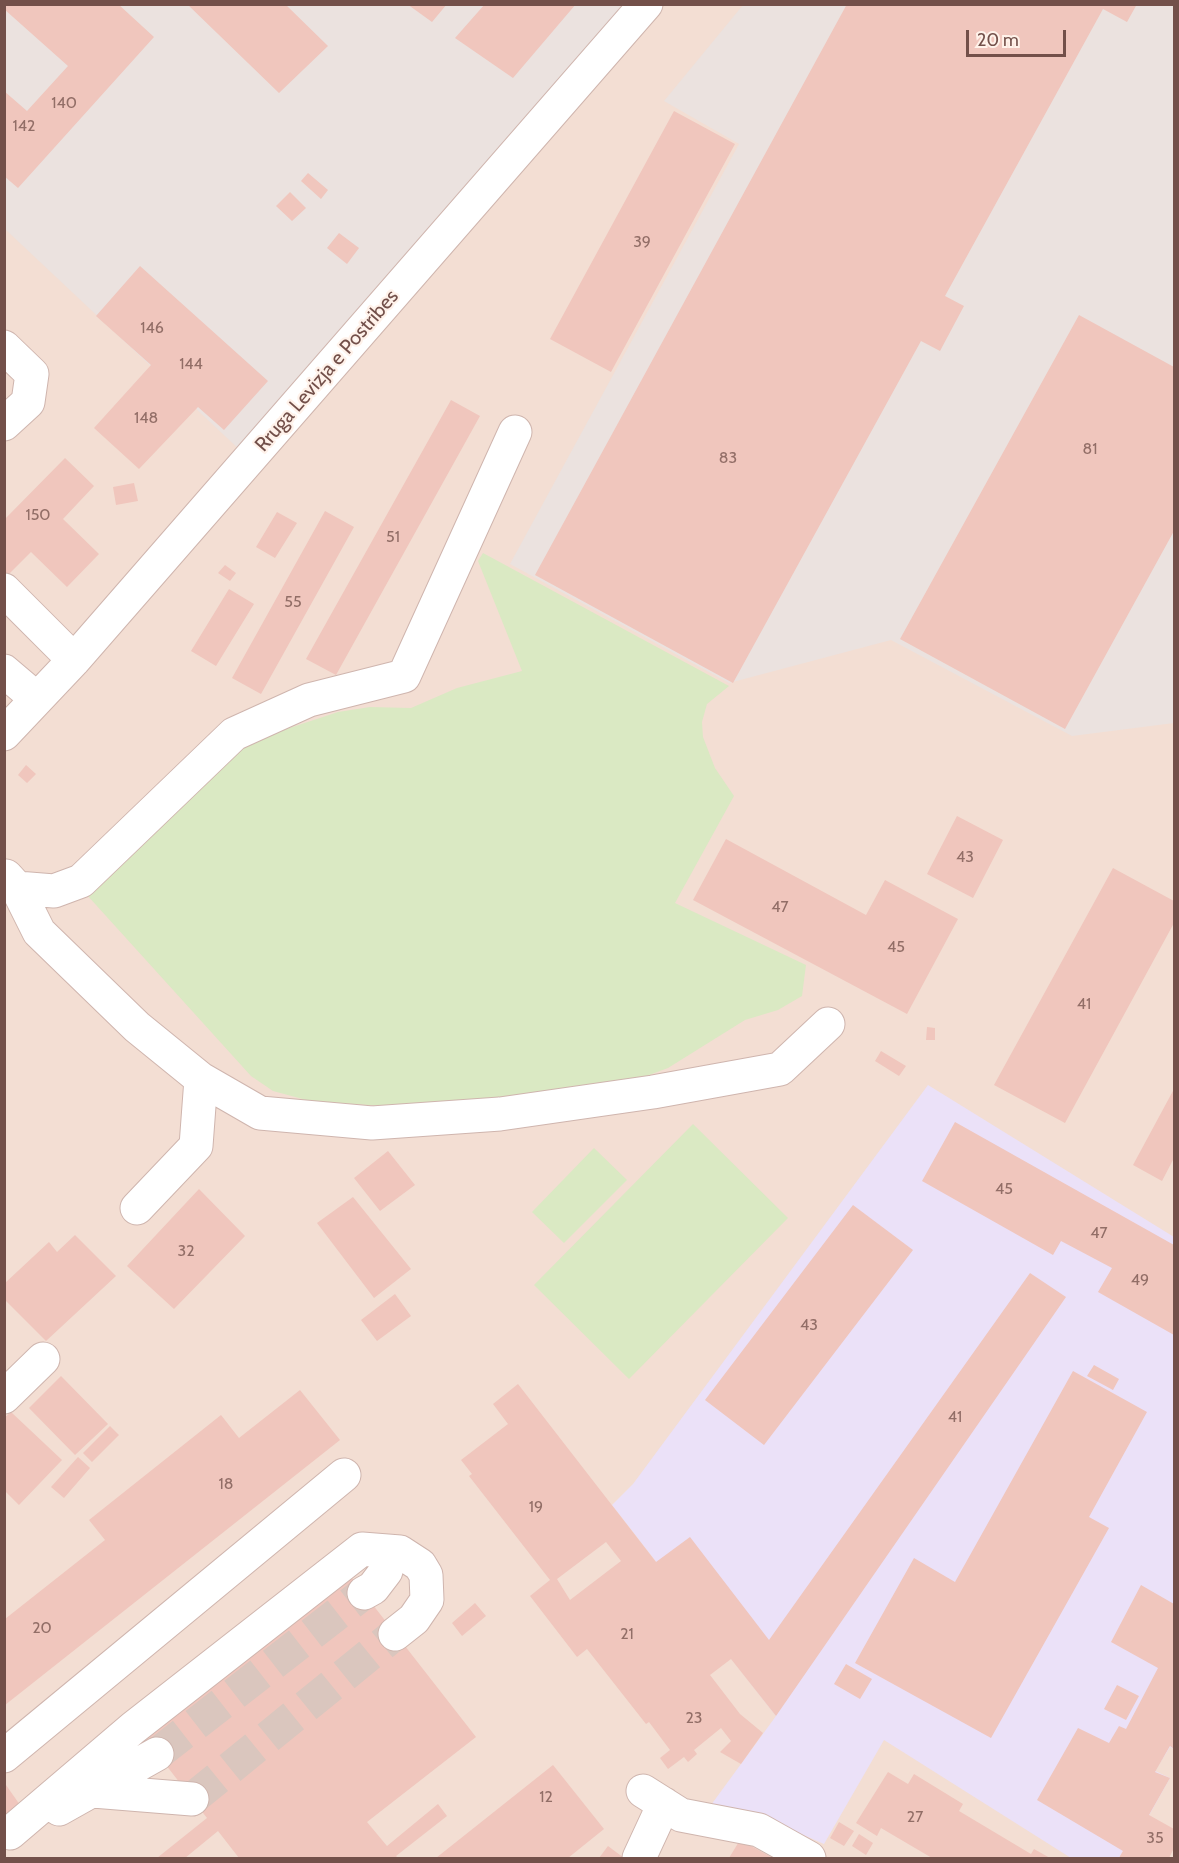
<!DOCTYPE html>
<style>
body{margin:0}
#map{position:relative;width:1179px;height:1863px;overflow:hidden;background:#fceee4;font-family:Cabin,sans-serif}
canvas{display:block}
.frame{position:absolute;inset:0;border:6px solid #73504a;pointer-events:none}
.scale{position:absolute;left:966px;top:30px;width:100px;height:27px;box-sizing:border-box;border:3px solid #73504a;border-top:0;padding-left:8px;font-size:18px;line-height:21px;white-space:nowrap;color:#73504a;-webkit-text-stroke:4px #fff2ea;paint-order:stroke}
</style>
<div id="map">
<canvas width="1179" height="1863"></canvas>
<div class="frame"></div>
<div class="scale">20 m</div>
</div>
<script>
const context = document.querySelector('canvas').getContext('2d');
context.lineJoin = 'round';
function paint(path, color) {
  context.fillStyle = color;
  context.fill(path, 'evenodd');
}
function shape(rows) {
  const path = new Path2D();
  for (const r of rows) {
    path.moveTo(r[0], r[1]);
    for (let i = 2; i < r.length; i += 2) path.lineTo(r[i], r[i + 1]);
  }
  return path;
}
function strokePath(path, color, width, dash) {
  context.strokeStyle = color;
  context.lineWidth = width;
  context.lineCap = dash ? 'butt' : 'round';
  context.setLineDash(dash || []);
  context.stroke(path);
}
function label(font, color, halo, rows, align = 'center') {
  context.font = font + ' Cabin,sans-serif';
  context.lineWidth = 4.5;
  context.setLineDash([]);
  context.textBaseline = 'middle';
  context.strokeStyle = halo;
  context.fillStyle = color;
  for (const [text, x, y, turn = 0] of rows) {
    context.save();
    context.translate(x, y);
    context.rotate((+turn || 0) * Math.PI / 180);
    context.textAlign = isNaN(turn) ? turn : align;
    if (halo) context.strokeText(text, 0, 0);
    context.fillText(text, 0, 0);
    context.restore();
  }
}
const residential = shape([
 [5,5,1174,5,1174,1858,5,1858]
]);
const industrial = shape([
 [4,5,629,5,243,453,5,229],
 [743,5,1174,5,1174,723,1072,736,891,640,729,683,510,564,739,144,664,101]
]);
const education = shape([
 [928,1085,1174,1237,1174,1749,1170,1747,1155,1771,1170,1778,1128,1853,1123,1851,1119,1858,1071,1858,884,1740,824,1844,753,1813,711,1805,776,1716,612,1505,633,1484]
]);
const green = shape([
 [483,553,729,686,707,704,702,722,703,737,715,768,734,796,675,903,806,965,802,996,778,1010,745,1020,668,1068,633,1081,446,1104,383,1106,310,1101,273,1091,251,1076,87,895,230,754,265,736,338,712,370,707,411,708,457,688,522,671,478,561],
 [693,1124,788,1218,629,1379,534,1285],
 [594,1148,627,1180,564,1243,532,1212]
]);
const building = shape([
 [4,4,118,4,154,37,18,188,4,176,4,91,27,111,68,66,4,9],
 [187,4,285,4,328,46,279,93],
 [407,4,447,4,432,22],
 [485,4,576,4,513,78,455,38],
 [847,4,1137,4,1127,22,1103,9,945,296,964,306,940,351,921,341,733,683,535,575],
 [674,111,735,144,611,372,550,339],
 [308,173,328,190,321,199,301,181],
 [290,192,306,208,292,221,276,206],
 [339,233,359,248,347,264,327,248],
 [140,266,268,381,224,430,198,407,139,469,94,428,151,365,96,316],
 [1079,315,1174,367,1174,531,1065,729,900,639],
 [451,400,480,416,336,675,306,659],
 [65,458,94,486,63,519,99,554,67,587,31,552,4,579,4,520],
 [134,483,138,501,116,505,113,487],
 [325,511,354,527,261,694,232,678],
 [277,512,297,523,275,558,256,547],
 [225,565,236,573,230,581,218,573],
 [229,589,254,604,216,666,191,651],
 [26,765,36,774,27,783,18,775],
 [957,816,1003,840,973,898,927,874],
 [726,839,866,915,885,880,958,919,907,1014,693,900],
 [1113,868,1174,901,1174,923,1065,1123,994,1085],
 [927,1027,935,1028,935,1040,926,1040],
 [881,1051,906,1066,899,1076,875,1061],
 [1174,1089,1174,1158,1162,1181,1133,1165],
 [955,1122,1174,1245,1174,1335,1098,1292,1112,1268,1061,1241,1053,1255,922,1181],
 [388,1151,415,1185,380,1211,354,1178],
 [199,1189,245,1236,174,1309,127,1266],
 [353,1197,411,1269,374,1298,317,1223],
 [853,1205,913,1250,764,1445,705,1400],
 [75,1235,116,1276,46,1341,4,1299,4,1284,49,1242,57,1252],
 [1030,1273,1066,1297,776,1716,731,1659,710,1675,740,1714,763,1733,741,1764,720,1752,731,1741,721,1728,694,1750,697,1754,688,1762,684,1757,668,1769,660,1758,670,1750,649,1722,646,1724,587,1649,577,1657,530,1596,550,1580,469,1476,472,1474,461,1460,508,1424,493,1404,518,1384,656,1562,690,1537,769,1640],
 [606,1542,621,1561,570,1600,557,1579],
 [395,1294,411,1316,377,1341,361,1320],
 [1094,1365,1119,1379,1113,1390,1087,1376],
 [1073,1371,1147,1412,1089,1517,1109,1528,991,1738,855,1663,914,1558,955,1582],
 [61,1376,108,1424,75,1455,29,1408],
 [300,1390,340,1440,5,1705,5,1619,105,1540,89,1520,221,1415,239,1438],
 [11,1412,62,1460,19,1505,4,1490,4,1418],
 [110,1426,119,1435,92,1462,83,1453],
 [78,1457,90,1468,64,1498,51,1487],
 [348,1573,476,1737,367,1822,387,1846,438,1804,447,1816,396,1856,398,1858,239,1858,218,1831,185,1858,157,1858,207,1818,142,1734],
 [1141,1585,1174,1604,1174,1749,1170,1746,1155,1772,1170,1778,1149,1815,1174,1829,1174,1848,1169,1858,1119,1858,1123,1851,1037,1800,1078,1728,1109,1743,1119,1726,1126,1729,1158,1668,1111,1642],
 [475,1603,486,1616,462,1636,452,1623],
 [846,1664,872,1679,860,1699,834,1684],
 [1117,1685,1139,1696,1126,1720,1104,1709],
 [553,1765,604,1829,568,1858,436,1858],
 [888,1772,908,1784,914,1774,963,1804,959,1811,1031,1854,1034,1849,1050,1858,932,1858,881,1828,877,1836,856,1823],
 [6,1785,20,1805,4,1815,4,1786],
 [839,1822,854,1831,844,1846,830,1838],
 [859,1834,873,1843,866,1855,852,1846],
 [740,1840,773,1858,729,1858],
 [608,1846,624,1858,599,1858]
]);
const minorTunnel = shape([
 [157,1754,364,1593],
 [192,1799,395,1634]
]);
const minor = shape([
 [4,347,32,374,28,402,4,424],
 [4,590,74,660],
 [4,671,37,699],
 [4,734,74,660,646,4],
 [6,876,17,888,39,932,137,1027,201,1079,196,1146,137,1208],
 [17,888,54,891,81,881,234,734,309,700,404,676,515,432],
 [201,1079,260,1113,372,1123,500,1114,653,1092,780,1069,828,1024],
 [4,1397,43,1359],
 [364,1593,373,1588,386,1571,388,1561,385,1552],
 [4,1756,344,1475],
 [93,1791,192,1799],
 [643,1791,681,1815,759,1830,809,1858],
 [59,1809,157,1754],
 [10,1833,133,1728,362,1549,400,1552,420,1565,426,1575,427,1600,414,1619,395,1634],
 [639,1858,664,1804]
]);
const numberNames = [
 ["140",64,103],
 ["142",24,126],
 ["39",642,242],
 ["146",152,328],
 ["144",191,364],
 ["148",146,418],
 ["81",1090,449],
 ["83",728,458],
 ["150",38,515],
 ["51",393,537],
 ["55",293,602],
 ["43",965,857],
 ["47",780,907],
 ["45",896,947],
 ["41",1084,1004],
 ["45",1004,1189],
 ["47",1099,1233],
 ["32",186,1251],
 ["49",1140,1280],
 ["43",809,1325],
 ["41",955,1417],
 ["18",226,1484],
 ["19",536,1507],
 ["20",42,1628],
 ["21",627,1634],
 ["23",694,1718],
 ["12",546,1797],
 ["27",915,1817],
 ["35",1155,1838]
];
const streetNames = [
 ["Rruga Levizja e Postribes",327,371,-49]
];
paint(residential, '#f3ded3');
paint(industrial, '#ebe2df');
paint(education, '#ebe1f8');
paint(green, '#dae9c3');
paint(building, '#f0c6bd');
strokePath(minorTunnel, '#dac6be', 33, [33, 16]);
strokePath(minor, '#cfb5ae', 35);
strokePath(minor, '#fff', 33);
label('16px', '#926e67', null, numberNames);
label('20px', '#73504a', '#fff2ea', streetNames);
</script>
